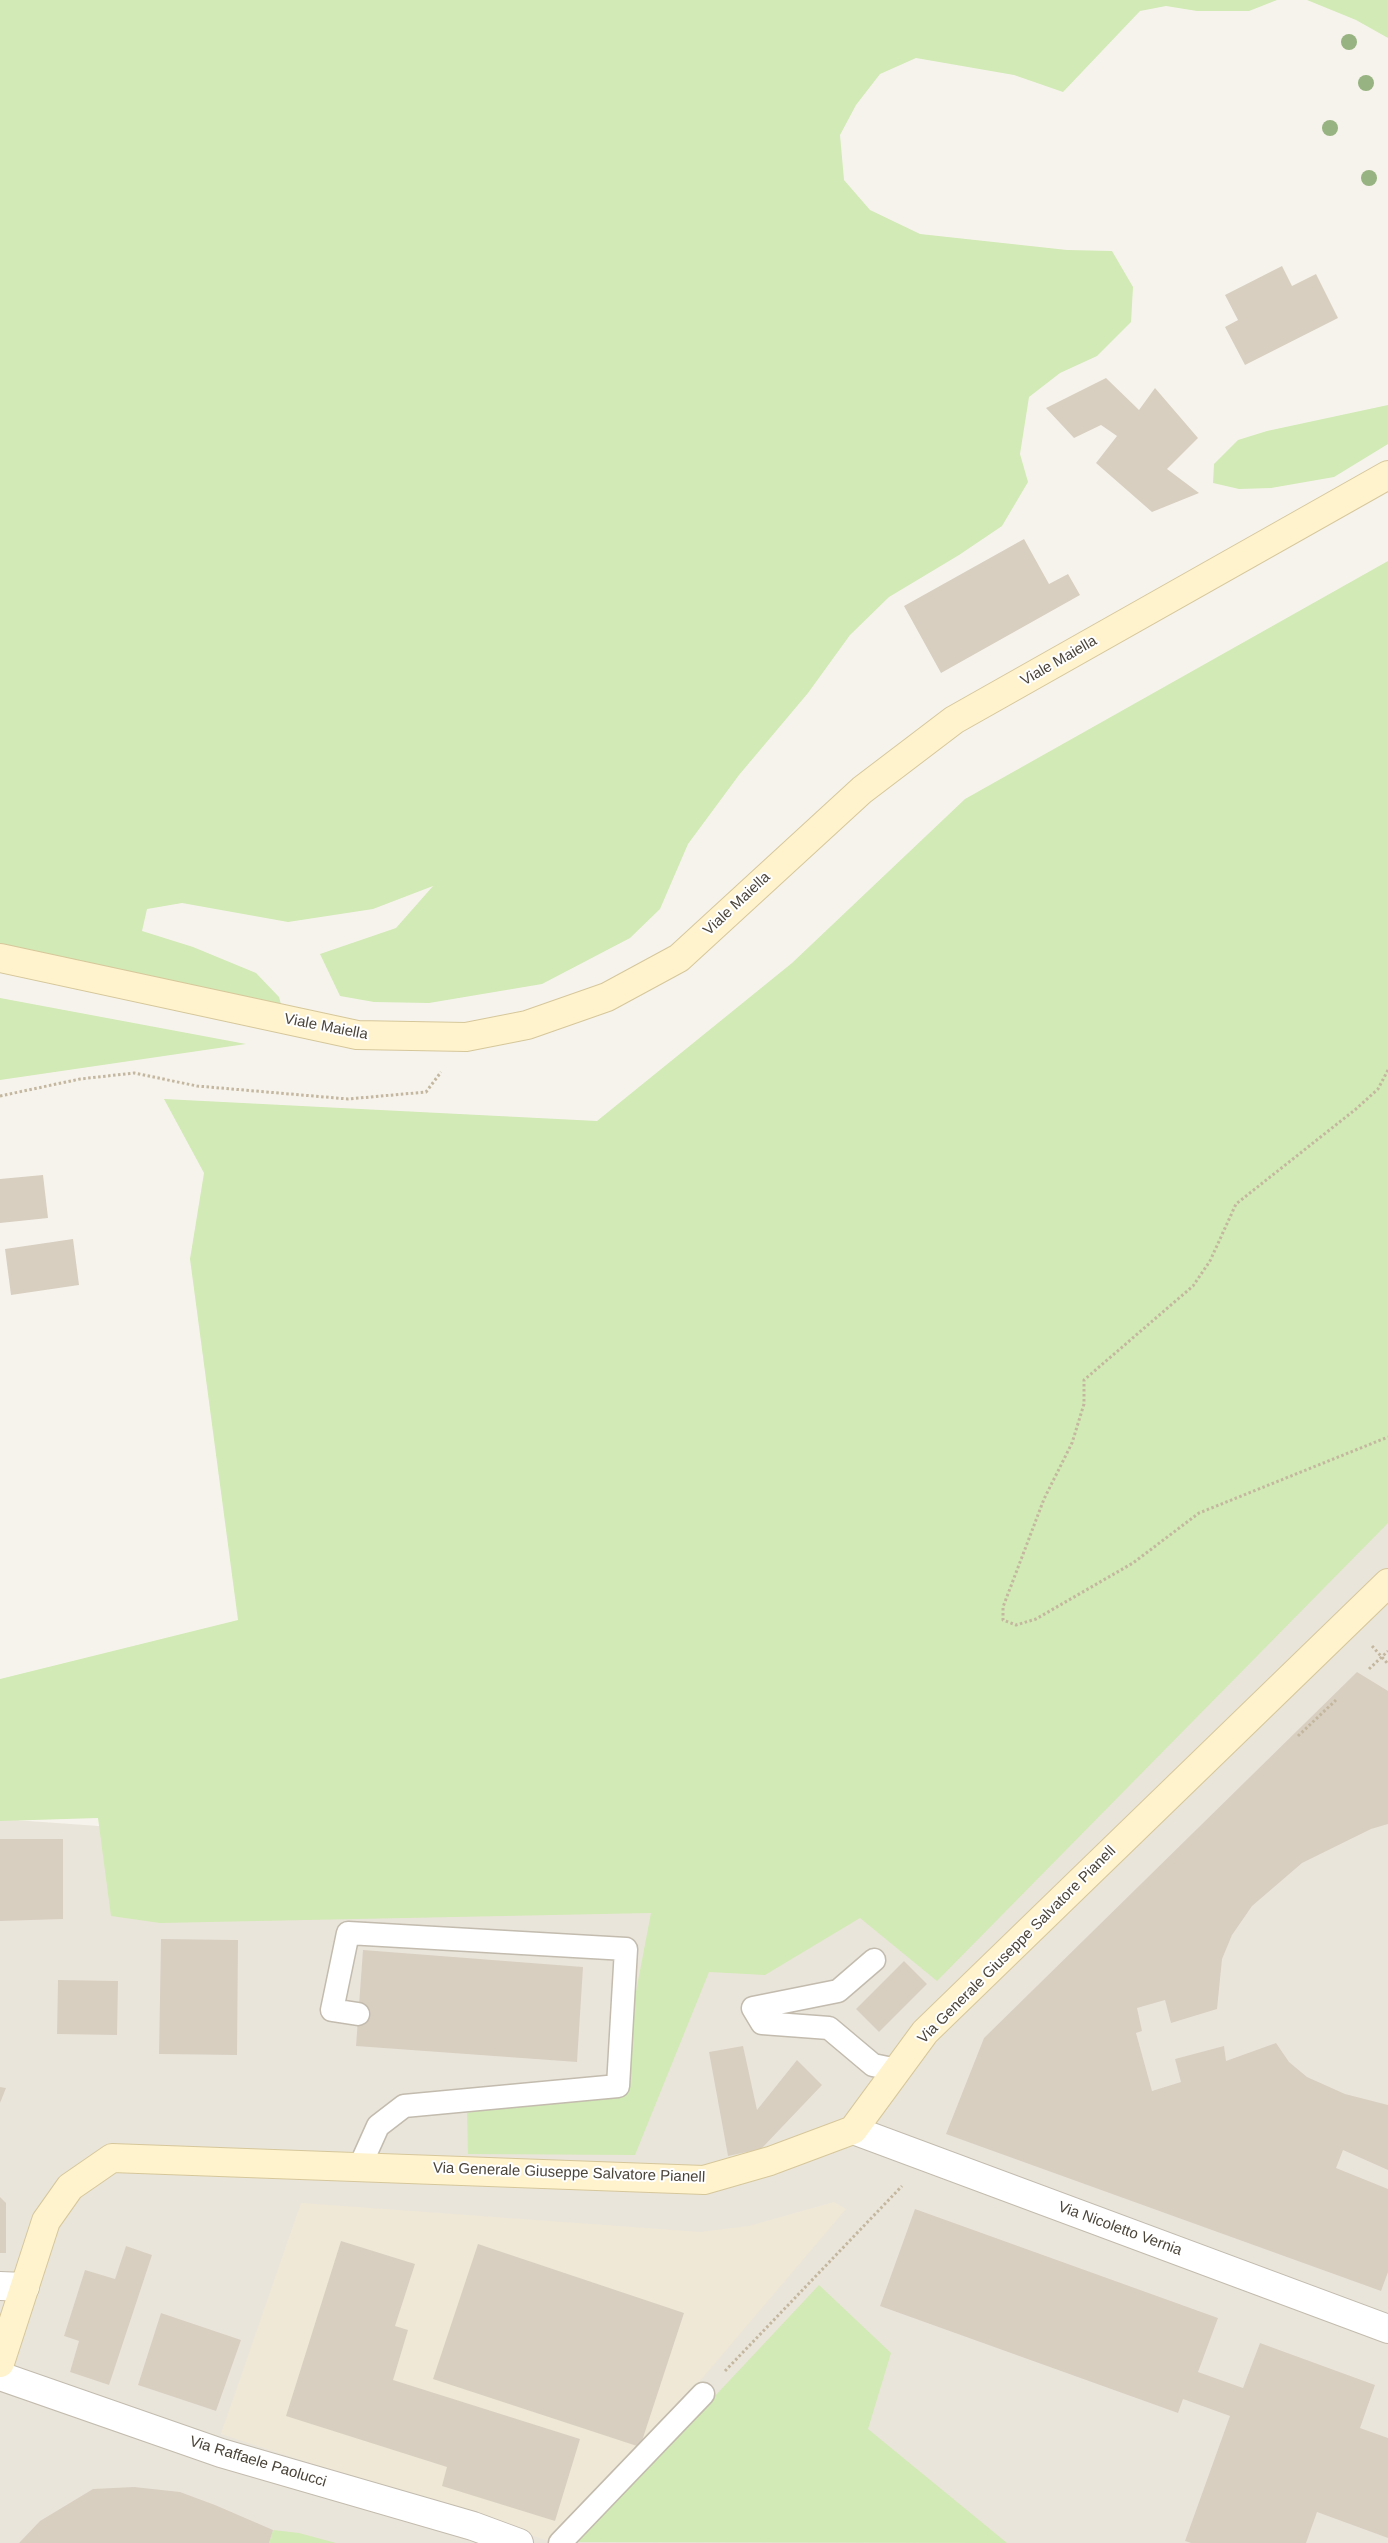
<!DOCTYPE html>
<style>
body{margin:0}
canvas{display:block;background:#f6f3ec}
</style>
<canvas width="1388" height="2543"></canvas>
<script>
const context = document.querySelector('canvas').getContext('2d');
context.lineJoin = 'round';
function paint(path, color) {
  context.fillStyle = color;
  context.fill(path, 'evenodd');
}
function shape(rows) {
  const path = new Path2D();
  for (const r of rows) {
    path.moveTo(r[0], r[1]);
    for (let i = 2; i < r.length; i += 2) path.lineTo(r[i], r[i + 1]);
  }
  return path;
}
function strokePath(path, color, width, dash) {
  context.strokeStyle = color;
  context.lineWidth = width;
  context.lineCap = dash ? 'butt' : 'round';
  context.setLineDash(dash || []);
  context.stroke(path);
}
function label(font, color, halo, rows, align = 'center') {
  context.font = font + ' Arial,sans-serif';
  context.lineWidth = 4;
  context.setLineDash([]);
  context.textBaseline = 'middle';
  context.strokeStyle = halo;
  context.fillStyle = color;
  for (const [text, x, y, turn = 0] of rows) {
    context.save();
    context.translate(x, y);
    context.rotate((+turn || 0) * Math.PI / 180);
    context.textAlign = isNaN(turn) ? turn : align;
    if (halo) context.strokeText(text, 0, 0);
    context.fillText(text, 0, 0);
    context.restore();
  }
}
const residential = shape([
 [1388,1376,1388,2543,0,2543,0,1819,830,1878]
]);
const education = shape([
 [834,2202,846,2209,643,2448,552,2542,221,2434,301,2203,700,2232,749,2226]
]);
const green = shape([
 [0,0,1277,0,1249,11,1197,11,1166,6,1140,11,1063,92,1014,75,916,58,880,74,856,105,840,135,844,180,870,210,920,234,1067,250,1112,251,1133,287,1131,322,1097,356,1060,373,1029,397,1020,454,1028,482,1002,526,959,555,889,597,850,635,808,693,739,775,688,844,660,909,630,938,542,984,429,1003,374,1002,340,996,320,954,396,928,433,886,373,909,288,922,182,903,147,909,142,931,193,947,256,973,279,997,284,1015,0,947],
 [1307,0,1388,0,1388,38,1356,20],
 [1388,405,1388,444,1334,477,1271,488,1239,489,1213,483,1214,464,1238,440,1267,431],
 [1388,561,1388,1523,937,1981,860,1918,765,1975,709,1972,635,2155,468,2154,467,2113,618,2086,651,1913,160,1923,111,1916,98,1818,0,1821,0,1679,238,1620,190,1259,204,1173,164,1099,597,1121,792,963,965,799],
 [0,998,246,1044,0,1080],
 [819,2285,891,2353,868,2429,1007,2543,578,2542],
 [273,2530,299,2533,336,2543,269,2543]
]);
const building = shape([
 [1282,266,1292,286,1316,274,1338,318,1245,365,1225,327,1238,320,1225,295],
 [1106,378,1139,410,1155,388,1198,438,1167,469,1199,493,1152,512,1096,463,1117,436,1101,425,1074,438,1046,408],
 [1024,539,1049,584,1068,574,1080,595,941,673,904,606],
 [43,1175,48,1218,0,1223,0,1179],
 [73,1239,79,1285,11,1295,5,1249],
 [1357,1672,1388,1691,1388,1824,1371,1829,1302,1863,1252,1906,1232,1935,1222,1959,1217,2009,1171,2023,1165,2000,1137,2008,1142,2031,1136,2033,1152,2091,1181,2082,1175,2059,1224,2046,1226,2061,1276,2043,1289,2062,1307,2077,1345,2094,1388,2105,1388,2170,1343,2150,1336,2168,1388,2189,1388,2272,1381,2291,946,2134,984,2038],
 [0,1839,63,1839,63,1919,0,1921],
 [161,1939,238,1940,237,2055,159,2054],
 [363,1950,583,1967,577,2062,356,2046],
 [904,1961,927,1984,879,2032,856,2009],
 [58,1980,118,1981,117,2035,57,2034],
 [743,2046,757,2110,797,2060,822,2085,761,2149,728,2156,709,2052],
 [0,2087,6,2088,0,2103],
 [0,2197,6,2203,6,2253,0,2253],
 [915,2209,1218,2318,1198,2372,1243,2388,1260,2343,1375,2385,1360,2428,1388,2438,1388,2538,1317,2512,1306,2543,1191,2543,1185,2541,1230,2416,1183,2399,1178,2413,880,2306],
 [341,2241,415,2264,395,2326,408,2330,393,2380,580,2439,555,2521,442,2486,447,2467,286,2416],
 [478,2244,684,2313,640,2447,433,2379],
 [126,2246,152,2255,109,2385,70,2372,79,2341,64,2336,85,2270,115,2279],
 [161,2313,241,2340,216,2411,138,2385],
 [134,2487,180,2492,215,2505,273,2530,269,2543,19,2543,40,2521,93,2489]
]);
const path = shape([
 [1388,1070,1378,1089,1356,1109,1236,1204,1210,1261,1193,1286,1084,1380,1084,1404,1072,1443,1044,1499,1003,1607,1003,1620,1016,1625,1036,1619,1133,1563,1199,1513,1388,1437],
 [0,1096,80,1079,134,1073,197,1086,348,1099,426,1092,441,1072],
 [1372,1646,1388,1664],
 [1369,1669,1388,1651],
 [1298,1736,1336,1700],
 [725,2371,902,2186]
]);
const lane = shape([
 [874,1960,838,1991,753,2008,762,2023,829,2028,873,2065,897,2070],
 [358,2014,332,2010,348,1933,626,1949,618,2086,404,2106,378,2126,360,2166],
 [560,2543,703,2394]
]);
const street = shape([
 [853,2130,1388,2329],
 [0,2286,25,2287],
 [0,2376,221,2453,473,2526,519,2543]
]);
const secondary = shape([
 [0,958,357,1035,466,1037,527,1025,607,997,679,958,862,790,954,720,1388,475],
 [0,2363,46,2221,70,2187,112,2158,704,2180,770,2161,853,2130,925,2032,1388,1583]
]);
const trees = [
 [1349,42],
 [1366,83],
 [1330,128],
 [1369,178]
];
const streetNames = [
 ["Viale Maiella",1059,661,-30],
 ["Viale Maiella",737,904,-43],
 ["Viale Maiella",326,1027,11],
 ["Via Generale Giuseppe Salvatore Pianell",1017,1945,-45],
 ["Via Generale Giuseppe Salvatore Pianell",569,2173,2],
 ["Via Nicoletto Vernia",1120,2229,20],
 ["Via Raffaele Paolucci",258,2462,17]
];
paint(residential, '#eae5da');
paint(education, '#efe8d6');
paint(green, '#d2eab5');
paint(building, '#d8cfc1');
strokePath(lane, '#c2bbae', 25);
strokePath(street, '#c2bbae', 30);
strokePath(secondary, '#d6c79b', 30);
strokePath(path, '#c4b79f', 3, [2.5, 2.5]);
strokePath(lane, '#fff', 22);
strokePath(street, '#fff', 28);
strokePath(secondary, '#fff3cd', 28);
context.fillStyle = '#97b381';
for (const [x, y] of trees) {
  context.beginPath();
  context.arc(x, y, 8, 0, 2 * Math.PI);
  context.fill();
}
label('15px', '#4b4439', '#fff', streetNames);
</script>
